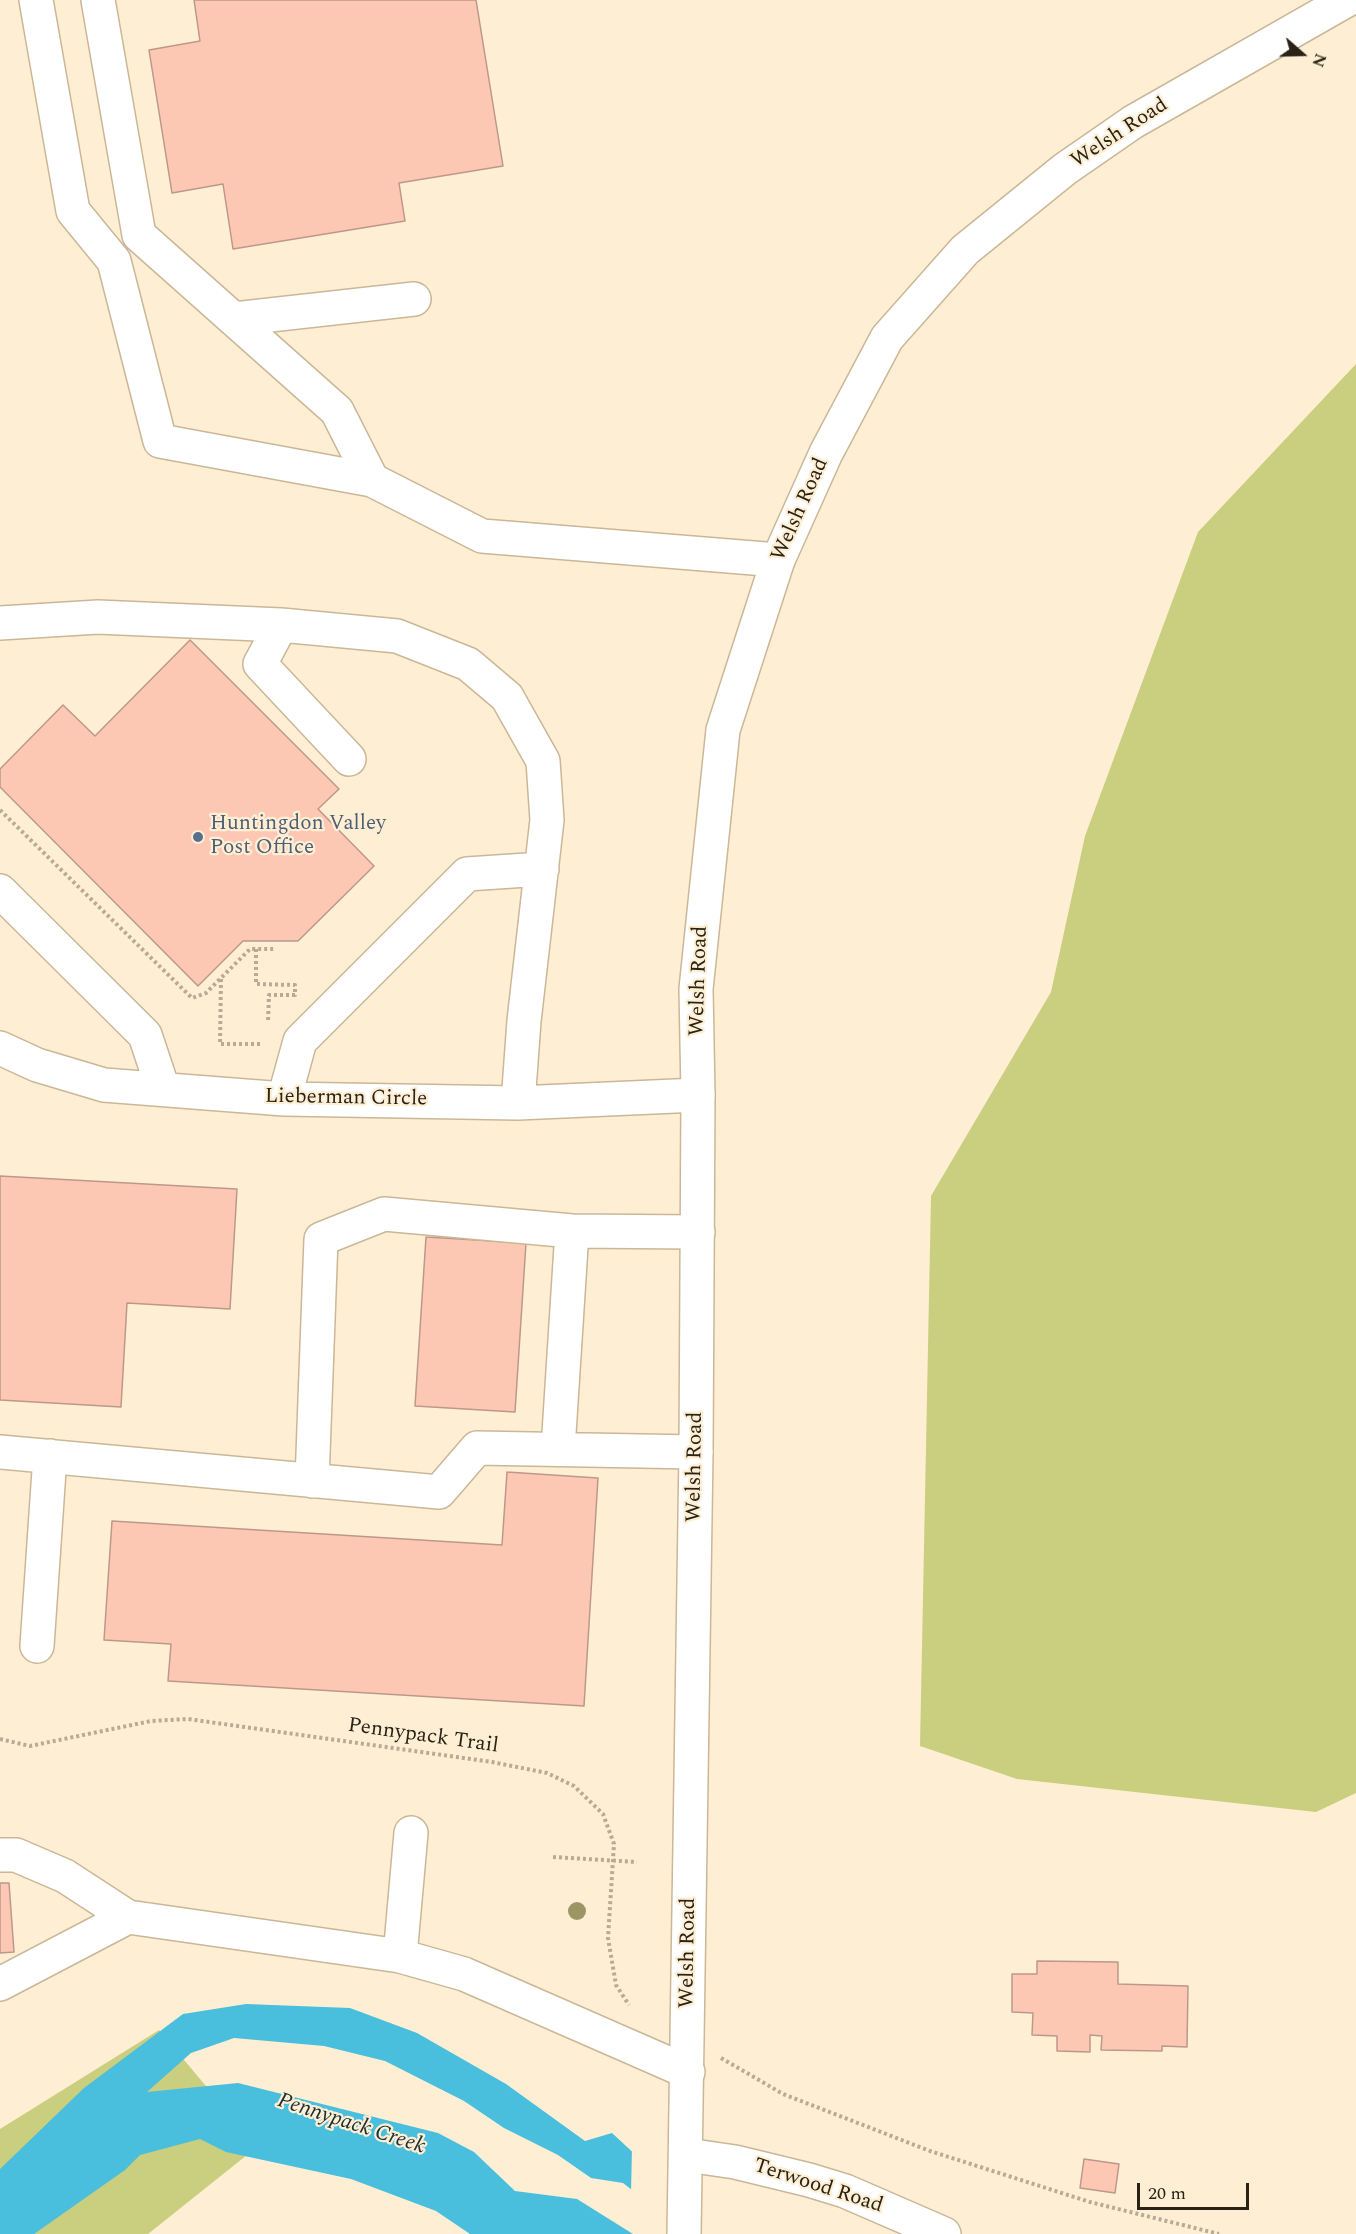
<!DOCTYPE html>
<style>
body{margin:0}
#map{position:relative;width:1356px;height:2234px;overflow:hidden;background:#feefd4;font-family:Spectral,serif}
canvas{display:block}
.north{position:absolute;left:1272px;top:24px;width:60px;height:60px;-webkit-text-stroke:4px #feefd4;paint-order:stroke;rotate:110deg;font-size:16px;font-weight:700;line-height:24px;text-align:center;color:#292215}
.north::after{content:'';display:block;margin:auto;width:21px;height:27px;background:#292215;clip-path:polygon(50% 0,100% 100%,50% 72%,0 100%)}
.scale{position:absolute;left:1137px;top:2183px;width:112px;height:27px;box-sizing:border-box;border:3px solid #292215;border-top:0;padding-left:8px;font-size:18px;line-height:21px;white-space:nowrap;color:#292215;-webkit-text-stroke:4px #feefd4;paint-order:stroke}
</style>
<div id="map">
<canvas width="1356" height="2234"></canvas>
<div class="north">N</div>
<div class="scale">20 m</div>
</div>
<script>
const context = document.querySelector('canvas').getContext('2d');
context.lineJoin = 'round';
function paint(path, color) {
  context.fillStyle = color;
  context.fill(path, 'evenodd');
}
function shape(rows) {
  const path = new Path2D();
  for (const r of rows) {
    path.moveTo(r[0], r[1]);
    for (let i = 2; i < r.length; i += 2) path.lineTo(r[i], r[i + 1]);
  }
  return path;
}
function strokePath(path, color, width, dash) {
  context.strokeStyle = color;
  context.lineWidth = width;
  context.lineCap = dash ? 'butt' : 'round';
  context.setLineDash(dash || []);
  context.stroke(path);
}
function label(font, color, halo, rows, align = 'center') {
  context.font = font + ' Spectral,serif';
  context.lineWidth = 4.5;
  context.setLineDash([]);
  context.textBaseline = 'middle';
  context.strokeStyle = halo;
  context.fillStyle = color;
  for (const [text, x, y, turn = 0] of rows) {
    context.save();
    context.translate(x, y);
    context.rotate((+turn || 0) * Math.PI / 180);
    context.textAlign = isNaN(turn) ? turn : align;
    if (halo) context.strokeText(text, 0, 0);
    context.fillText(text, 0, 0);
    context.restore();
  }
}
const green = shape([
 [1356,364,1356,1793,1316,1812,1017,1779,920,1746,931,1196,1051,992,1085,836,1198,532],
 [159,2030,257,2147,148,2234,0,2234,0,2129]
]);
const water = shape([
 [246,2004,350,2008,417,2033,506,2084,585,2141,612,2133,721,2234,689,2234,623,2183,591,2178,558,2155,504,2128,464,2101,385,2061,324,2046,234,2038,191,2053,147,2092,238,2083,438,2133,474,2152,515,2191,577,2199,633,2234,470,2234,436,2211,351,2179,226,2152,200,2139,140,2155,125,2170,34,2234,0,2234,0,2169,84,2088,183,2014]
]);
const pier = shape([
 [632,2147,723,2232,724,2234,684,2234,631,2193]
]);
const building = shape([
 [194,0,476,0,503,166,399,183,405,221,233,249,223,184,172,193,149,50,200,41,194,0],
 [190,640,339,789,318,809,374,866,298,941,243,941,198,986,0,787,0,769,63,705,95,736,190,640],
 [0,1176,237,1189,230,1309,127,1303,121,1407,0,1400,0,1176],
 [426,1237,526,1243,515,1412,415,1406,426,1237],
 [507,1472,598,1478,584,1706,168,1681,171,1644,104,1640,112,1521,502,1545,507,1472],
 [0,1883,9,1883,14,1952,0,1953,0,1883],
 [1037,1961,1118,1962,1118,1984,1188,1986,1187,2047,1162,2046,1162,2051,1101,2050,1102,2036,1090,2035,1090,2052,1057,2051,1057,2036,1032,2035,1033,2013,1012,2012,1012,1974,1037,1974,1037,1961],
 [1084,2159,1119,2164,1115,2193,1080,2188,1084,2159]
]);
const path = shape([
 [0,810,192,998,206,993,250,949,276,949],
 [256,949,256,984,295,985,295,995,269,995,268,1022],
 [221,979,220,1044,261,1044],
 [0,1739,30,1746,151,1721,188,1719,492,1762,547,1773,574,1786,603,1814,614,1844,608,1938,616,1985,629,2005],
 [553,1857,637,1862],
 [721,2058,783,2094,930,2151,1090,2202,1219,2234]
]);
const minor = shape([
 [36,0,73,211,114,261,160,441,372,480,482,536,778,560],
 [98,0,139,235,337,411,372,480],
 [234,319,414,299],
 [0,623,98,617,281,625,397,636,468,664,507,697,543,761,547,820,524,1021,518,1103],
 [281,625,260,664,349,759],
 [0,891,145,1035,163,1089],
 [0,1048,37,1065,104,1085,284,1099,518,1103,698,1095],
 [284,1099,300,1041,467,874,542,869],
 [558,1449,572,1231],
 [0,1452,439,1492,477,1448,696,1452],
 [312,1481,321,1239,384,1214,572,1231,698,1232],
 [37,1646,50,1456],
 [0,1855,16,1855,65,1876,128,1917,400,1956,464,1974,688,2072],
 [400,1956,411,1833],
 [0,1984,128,1917],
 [687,2155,735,2162,809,2180,845,2191,944,2234]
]);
const major = shape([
 [684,2234,696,1452,698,1095,696,989,723,730,778,560,826,453,887,338,965,250,1065,169,1133,122,1347,0]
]);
const trees = [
 [577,1911]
];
const markers = [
 [198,837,6,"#5c6f8a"]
];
const streetNames = [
 ["Welsh Road",1120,134,-33],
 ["Welsh Road",801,510,-66],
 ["Welsh Road",700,981,-88],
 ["Lieberman Circle",346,1099,1],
 ["Welsh Road",696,1467,-89],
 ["Pennypack Trail",423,1737,8],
 ["Welsh Road",689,1953,-89],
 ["Terwood Road",818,2187,18]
];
const serviceNames = [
 ["Huntingdon Valley",210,825],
 ["Post Office",210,849]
];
const waterNames = [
 ["Pennypack Creek",351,2125,18]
];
paint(green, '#cace7f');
paint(water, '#49bedd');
paint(pier, '#feefd4');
paint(building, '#fdc8b3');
strokePath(building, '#bd988a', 1.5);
strokePath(minor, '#cab797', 36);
strokePath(major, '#cab797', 36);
strokePath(path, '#b7ab95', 4, [3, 3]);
strokePath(minor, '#fff', 33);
strokePath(major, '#fff', 33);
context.fillStyle = '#9d9664';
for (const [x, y] of trees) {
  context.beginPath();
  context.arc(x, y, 9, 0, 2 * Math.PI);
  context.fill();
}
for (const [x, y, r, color] of markers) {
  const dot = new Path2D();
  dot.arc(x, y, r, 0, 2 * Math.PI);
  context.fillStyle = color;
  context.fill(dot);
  strokePath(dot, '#feefd4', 2);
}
label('21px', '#292215', '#feefd4', streetNames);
label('21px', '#4e5e75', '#feefd4', serviceNames, 'left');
label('italic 22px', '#1b2f35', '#feefd4', waterNames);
</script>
